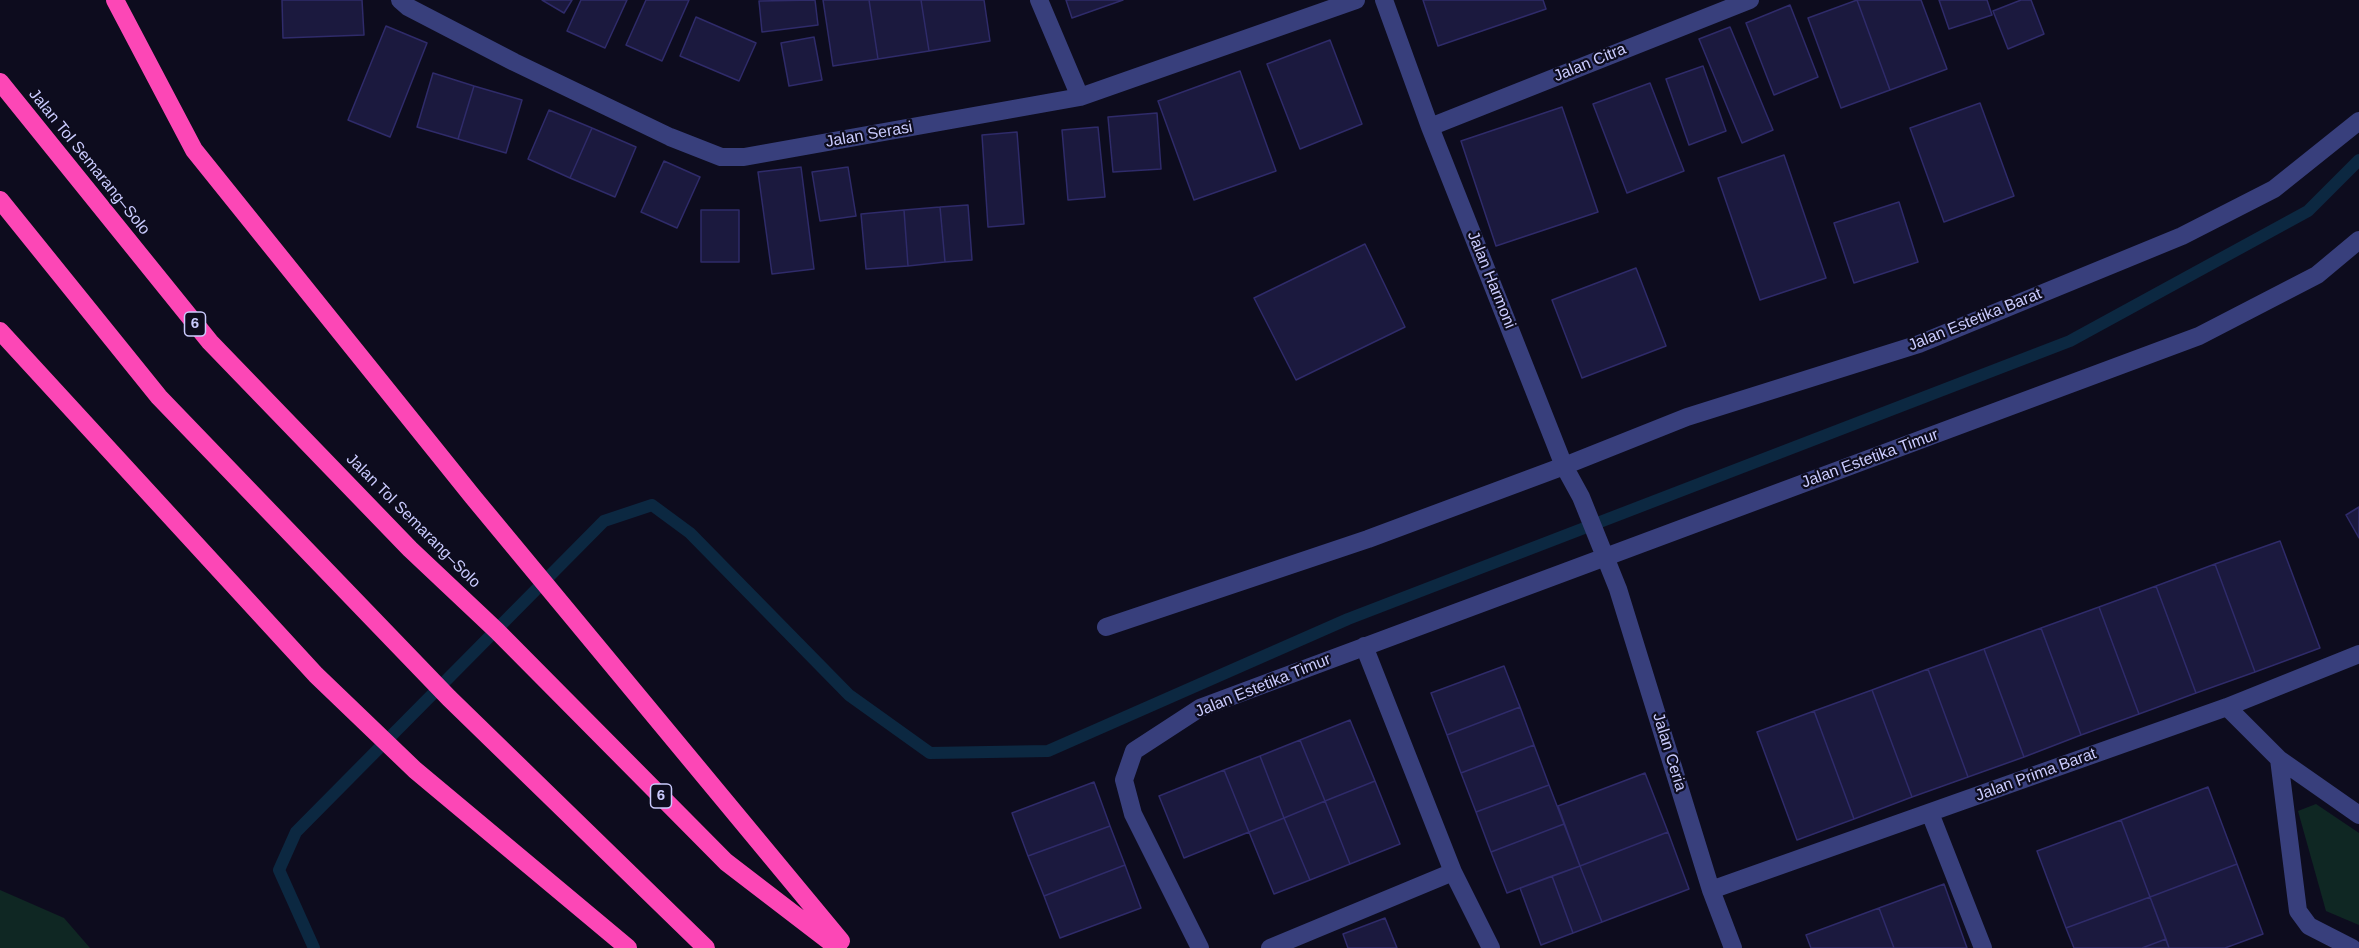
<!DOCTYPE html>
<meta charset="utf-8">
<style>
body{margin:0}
canvas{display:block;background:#0d0c1e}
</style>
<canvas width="2359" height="948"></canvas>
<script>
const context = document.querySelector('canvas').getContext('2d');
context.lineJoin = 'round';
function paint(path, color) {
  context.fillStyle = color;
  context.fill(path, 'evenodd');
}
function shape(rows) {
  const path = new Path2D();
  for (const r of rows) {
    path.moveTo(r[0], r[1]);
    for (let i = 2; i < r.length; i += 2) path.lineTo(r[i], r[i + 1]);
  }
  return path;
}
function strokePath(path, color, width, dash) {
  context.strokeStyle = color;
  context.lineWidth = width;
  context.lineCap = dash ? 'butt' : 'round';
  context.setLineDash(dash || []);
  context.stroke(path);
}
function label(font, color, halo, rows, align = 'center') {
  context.font = font + ' Arial,sans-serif';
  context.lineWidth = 4.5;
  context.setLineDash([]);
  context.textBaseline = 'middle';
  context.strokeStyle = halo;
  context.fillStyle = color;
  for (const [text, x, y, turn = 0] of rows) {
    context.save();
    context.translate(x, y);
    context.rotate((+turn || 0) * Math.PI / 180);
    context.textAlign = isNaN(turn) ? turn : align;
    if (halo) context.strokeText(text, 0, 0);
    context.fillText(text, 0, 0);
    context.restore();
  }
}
const green = shape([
 [2316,804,2359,833,2359,925,2326,911,2298,811],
 [0,890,64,918,90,948,0,948]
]);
const stream = shape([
 [314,948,279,870,296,832,604,521,652,505,690,533,849,695,930,753,1048,751,1348,619,2070,341,2308,211,2359,160]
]);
const building = shape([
 [282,0,362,0,364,35,283,38,282,0],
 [542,0,572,0,564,13,542,0],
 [581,0,627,0,605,48,567,31,581,0],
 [646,0,689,0,662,61,626,45,646,0],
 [815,0,818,25,762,32,759,1,815,0],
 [823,0,869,0,878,59,833,66,823,0],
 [869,0,921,0,929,51,878,59,869,0],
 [921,0,984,0,990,41,929,51,921,0],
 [1066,0,1123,0,1072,18,1066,0],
 [1423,0,1543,0,1546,9,1438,46,1423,0],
 [1857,0,1921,0,1947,69,1890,90,1857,0],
 [1857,0,1890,90,1841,108,1808,18,1857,0],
 [1939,0,1987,0,1992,15,1949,29,1939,0],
 [2021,0,2031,0,2044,34,2008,49,1993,11,2021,0],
 [1790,5,1818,77,1774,95,1746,23,1790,5],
 [696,17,756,43,739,81,680,56,696,17],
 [386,26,427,43,390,137,348,120,386,26],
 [1730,27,1773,130,1742,143,1699,39,1730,27],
 [814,37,822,80,789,86,781,43,814,37],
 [1330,40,1362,124,1300,149,1267,64,1330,40],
 [1703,66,1726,131,1689,145,1666,79,1703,66],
 [1240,71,1276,171,1194,200,1158,101,1240,71],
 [433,73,474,86,458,139,417,127,433,73],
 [1650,83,1684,171,1627,193,1593,104,1650,83],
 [474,86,522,100,506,153,458,139,474,86],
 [1980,103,2014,196,1944,222,1910,128,1980,103],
 [1562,107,1598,212,1496,246,1461,141,1562,107],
 [549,110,592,128,570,178,528,159,549,110],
 [1157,113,1161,169,1113,172,1108,117,1157,113],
 [1098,127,1105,197,1068,200,1062,130,1098,127],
 [592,128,636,147,615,197,570,178,592,128],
 [1017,132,1024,224,988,227,982,135,1017,132],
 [1784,155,1826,278,1760,300,1718,178,1784,155],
 [664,161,700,177,677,228,641,212,664,161],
 [801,167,814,269,772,274,758,172,801,167],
 [848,167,856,216,820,221,812,172,848,167],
 [1899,202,1918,262,1854,283,1834,223,1899,202],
 [968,205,972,260,945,262,940,207,968,205],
 [940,207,945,262,908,266,904,210,940,207],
 [701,210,739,210,739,262,701,262,701,210],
 [904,210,908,266,866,269,861,214,904,210],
 [1365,244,1405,327,1296,380,1254,298,1365,244],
 [1636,268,1666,346,1582,378,1552,300,1636,268],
 [2359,507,2359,538,2346,515,2359,507],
 [2280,541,2320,648,2255,672,2215,564,2280,541],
 [2215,564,2255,672,2196,693,2156,586,2215,564],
 [2156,586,2196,693,2139,714,2099,607,2156,586],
 [2099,607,2139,714,2081,735,2041,628,2099,607],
 [2041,628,2081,735,2024,757,1984,649,2041,628],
 [1984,649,2024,757,1968,777,1928,669,1984,649],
 [1504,666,1520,707,1447,735,1431,693,1504,666],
 [1928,669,1968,777,1912,797,1872,690,1928,669],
 [1872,690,1912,797,1854,819,1814,711,1872,690],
 [1520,707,1534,745,1461,773,1447,735,1520,707],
 [1814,711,1854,819,1797,840,1757,732,1814,711],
 [1350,720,1375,781,1325,801,1300,740,1350,720],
 [1300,740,1325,801,1284,818,1260,756,1300,740],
 [1534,745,1549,785,1476,812,1461,773,1534,745],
 [1260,756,1284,818,1249,832,1224,770,1260,756],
 [1224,770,1249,832,1184,858,1159,796,1224,770],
 [1645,773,1668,832,1580,866,1558,806,1645,773],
 [1375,781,1400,844,1350,864,1325,801,1375,781],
 [1094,782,1110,826,1028,856,1012,813,1094,782],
 [1549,785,1564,824,1491,852,1476,812,1549,785],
 [2208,787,2237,864,2150,897,2121,820,2208,787],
 [1325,801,1350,864,1310,880,1284,818,1325,801],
 [1284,818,1310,880,1274,894,1249,832,1284,818],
 [2121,820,2150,897,2066,928,2037,851,2121,820],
 [1564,824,1580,866,1507,893,1491,852,1564,824],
 [1110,826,1125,865,1044,896,1028,856,1110,826],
 [1668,832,1689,889,1602,922,1580,866,1668,832],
 [2237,864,2263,934,2225,948,2169,948,2150,897,2237,864],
 [1125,865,1141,908,1060,938,1044,896,1125,865],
 [1580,866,1602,922,1573,933,1552,876,1580,866],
 [1552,876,1573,933,1541,945,1520,888,1552,876],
 [1944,884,1967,948,1894,948,1879,908,1944,884],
 [2150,897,2166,939,2142,948,2074,948,2066,928,2150,897],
 [1879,908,1894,948,1811,948,1806,935,1879,908],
 [1385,918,1397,948,1348,948,1343,934,1385,918],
 [2166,939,2169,948,2142,948,2166,939]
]);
const minor = shape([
 [400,0,408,7,514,62,670,137,721,157,744,157,1080,97,1356,0],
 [1039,0,1080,97],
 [1384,0,1430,127,1564,466,1581,497,1618,589,1711,890,1733,948],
 [1430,127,1750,0],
 [1106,627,1368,539,1564,466,1687,417,1919,344,2182,236,2274,189,2359,121],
 [1364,646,1453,872],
 [2227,707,2279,759,2359,815],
 [2279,759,2298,911,2309,926,2352,948],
 [1930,813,1983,948],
 [1711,890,2227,707,2359,654],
 [1200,948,1133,814,1124,780,1134,751,1200,708,2199,336,2317,275,2359,240],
 [1270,948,1453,872,1491,948]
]);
const highway = shape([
 [115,0,194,150,473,497,841,941],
 [0,82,210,342,410,549,497,631,726,862,838,948],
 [0,200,159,397,449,698,706,948],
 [0,331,316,675,415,770,628,948]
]);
const shields = [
 [195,324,21],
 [661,796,21]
];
const shieldNames = [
 ["6",195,324],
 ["6",661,796]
];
const streetNames = [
 ["Jalan Citra",1590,63,-22],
 ["Jalan Serasi",869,135,-10],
 ["Jalan Tol Semarang–Solo",89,162,51],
 ["Jalan Harmoni",1491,280,68],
 ["Jalan Estetika Barat",1975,320,-22],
 ["Jalan Estetika Timur",1870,459,-20],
 ["Jalan Tol Semarang–Solo",413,521,45],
 ["Jalan Estetika Timur",1263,686,-22],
 ["Jalan Ceria",1669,752,73],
 ["Jalan Prima Barat",2036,775,-20]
];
paint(green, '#0f2723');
strokePath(stream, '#0c2841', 12);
paint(building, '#1b193e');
strokePath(building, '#2f2b6a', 1.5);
strokePath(minor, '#383f7c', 18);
strokePath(highway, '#fc47b6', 18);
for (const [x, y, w] of shields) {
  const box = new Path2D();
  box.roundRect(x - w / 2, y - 12, w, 24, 4.5);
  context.fillStyle = '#0d0c1e';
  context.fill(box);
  strokePath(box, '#cacbfe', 1.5);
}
label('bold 15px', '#cacbfe', null, shieldNames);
label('16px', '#cacbfe', '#0d0c1e', streetNames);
</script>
